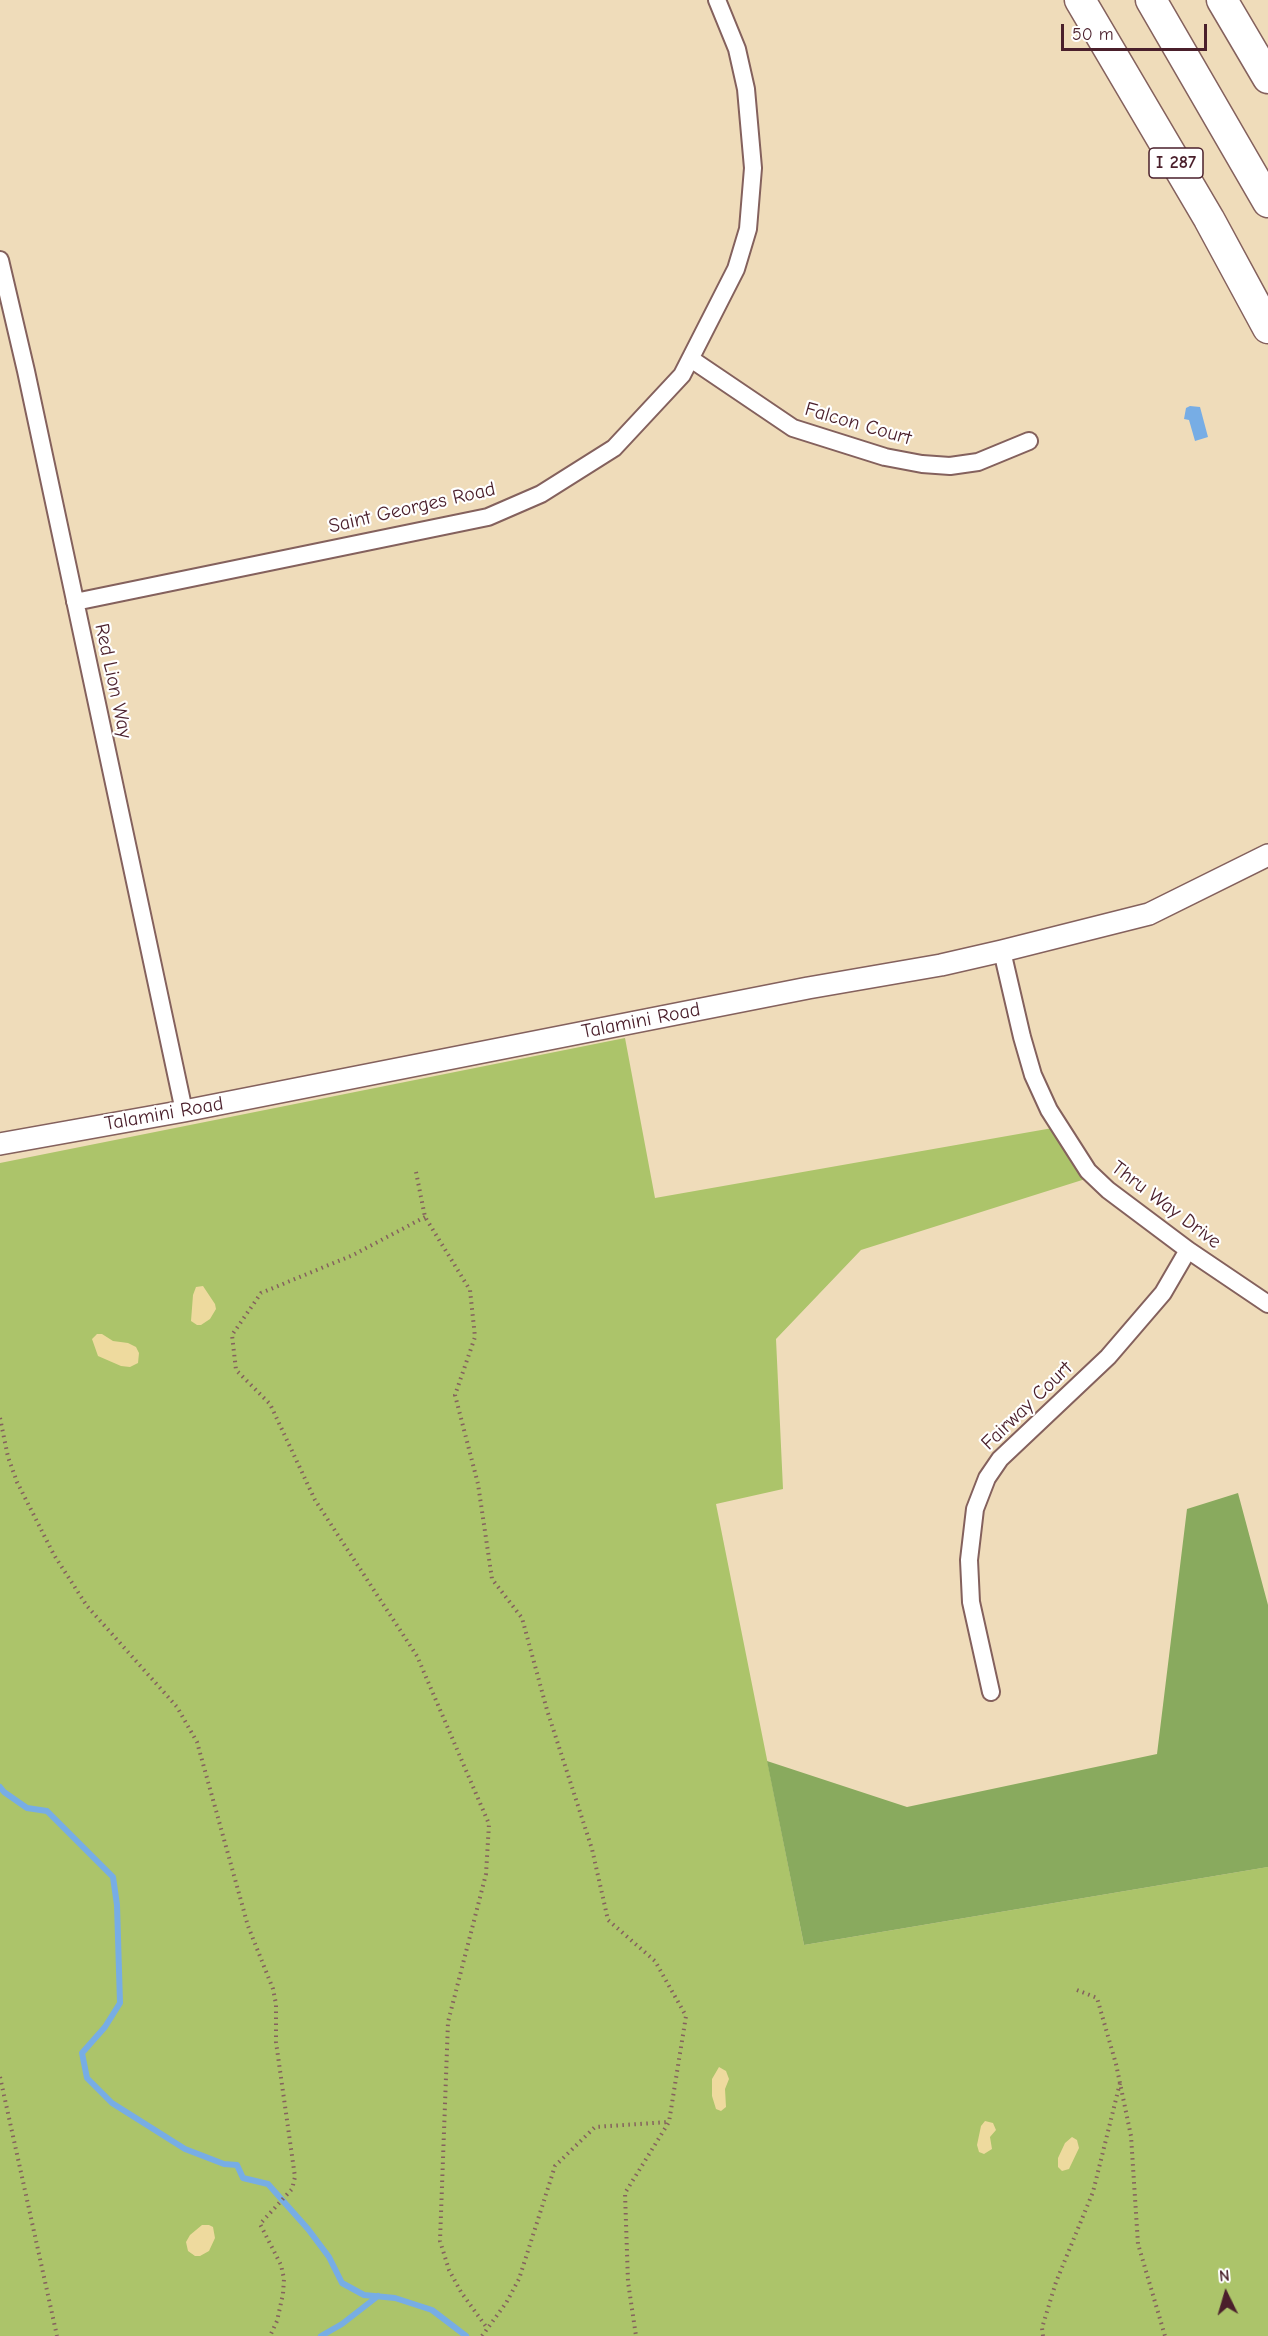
<!DOCTYPE html>
<style>
body{margin:0}
#map{position:relative;width:1268px;height:2336px;overflow:hidden;background:#efdcba;font-family:"Comic Neue",sans-serif}
canvas{display:block}
.north{position:absolute;left:1196px;top:2264px;width:60px;height:60px;-webkit-text-stroke:4px #fff;paint-order:stroke;rotate:355deg;font-size:16px;font-weight:700;line-height:24px;text-align:center;color:#4a1f2b}
.north::after{content:'';display:block;margin:auto;width:21px;height:27px;background:#4a1f2b;clip-path:polygon(50% 0,100% 100%,50% 72%,0 100%)}
.scale{position:absolute;left:1061px;top:24px;width:146px;height:27px;box-sizing:border-box;border:3px solid #4a1f2b;border-top:0;padding-left:8px;font-size:18px;line-height:21px;white-space:nowrap;color:#4a1f2b;-webkit-text-stroke:4px #fff;paint-order:stroke}
</style>
<div id="map">
<canvas width="1268" height="2336"></canvas>
<div class="north">N</div>
<div class="scale">50 m</div>
</div>
<script>
const context = document.querySelector('canvas').getContext('2d');
context.lineJoin = 'round';
function paint(path, color) {
  context.fillStyle = color;
  context.fill(path, 'evenodd');
}
function shape(rows) {
  const path = new Path2D();
  for (const r of rows) {
    path.moveTo(r[0], r[1]);
    for (let i = 2; i < r.length; i += 2) path.lineTo(r[i], r[i + 1]);
  }
  return path;
}
function strokePath(path, color, width, dash) {
  context.strokeStyle = color;
  context.lineWidth = width;
  context.lineCap = dash ? 'butt' : 'round';
  context.setLineDash(dash || []);
  context.stroke(path);
}
function label(font, color, halo, rows, align = 'center') {
  context.font = font + ' "Comic Neue",sans-serif';
  context.lineWidth = 4.5;
  context.setLineDash([]);
  context.textBaseline = 'middle';
  context.strokeStyle = halo;
  context.fillStyle = color;
  for (const [text, x, y, turn = 0] of rows) {
    context.save();
    context.translate(x, y);
    context.rotate((+turn || 0) * Math.PI / 180);
    context.textAlign = isNaN(turn) ? turn : align;
    if (halo) context.strokeText(text, 0, 0);
    context.fillText(text, 0, 0);
    context.restore();
  }
}
const green = shape([
 [625,1038,655,1198,1064,1126,1098,1175,861,1250,776,1339,783,1489,716,1504,804,1945,1268,1867,1268,2336,0,2336,0,1163]
]);
const forest = shape([
 [1238,1493,1268,1605,1268,1867,804,1945,767,1761,907,1807,1157,1754,1187,1509]
]);
const sand = shape([
 [203,1286,215,1304,216,1309,210,1319,201,1325,197,1325,191,1321,193,1295,196,1287],
 [97,1334,102,1334,113,1341,128,1343,136,1347,139,1353,138,1363,130,1367,121,1366,98,1356,92,1339],
 [719,2067,726,2071,729,2079,725,2089,726,2107,721,2111,716,2109,712,2096,712,2079],
 [985,2121,993,2123,996,2130,990,2137,992,2149,984,2154,979,2152,977,2145,981,2126],
 [1072,2137,1077,2140,1079,2148,1069,2169,1062,2171,1058,2167,1058,2158,1065,2143],
 [202,2225,209,2225,213,2227,215,2238,209,2251,200,2256,195,2256,188,2251,186,2242,190,2235]
]);
const water = shape([
 [1190,406,1200,407,1208,437,1195,441,1189,420,1184,419,1186,408]
]);
const stream = shape([
 [0,1787,4,1792,27,1808,47,1811,113,1877,117,1905,120,2003,105,2027,82,2053,87,2078,112,2103,185,2149,224,2164,237,2165,243,2178,268,2184,308,2229,329,2257,342,2283,364,2295,395,2298,432,2310,466,2336],
 [321,2336,342,2324,378,2296]
]);
const path = shape([
 [416,1172,425,1217,470,1290,475,1337,455,1395,478,1484,492,1579,522,1618,547,1710,592,1849,608,1920,655,1961,686,2016,669,2122,625,2193,628,2282,636,2336],
 [425,1217,353,1255,261,1293,232,1335,236,1370,270,1404,315,1500,417,1656,489,1824,486,1874,448,2022,440,2241,449,2270,461,2292,487,2328],
 [0,1418,8,1457,17,1482,54,1555,87,1606,177,1707,197,1742,248,1926,273,1989,276,2004,276,2042,295,2177,292,2189,260,2224,281,2265,284,2279,283,2294,277,2321,270,2336],
 [1077,1990,1097,1998,1116,2064,1131,2136,1138,2244,1165,2336],
 [0,2077,57,2336],
 [482,2336,506,2303,519,2279,555,2166,595,2127,668,2122],
 [1043,2336,1042,2328,1056,2282,1093,2192,1120,2083]
]);
const minor = shape([
 [0,260,26,371,184,1111],
 [691,359,793,428,885,457,922,464,950,466,978,462,1029,441],
 [75,602,488,517,541,494,614,448,682,375,736,269,748,229,753,168,746,89,737,49,717,0],
 [1002,951,1022,1037,1033,1075,1049,1110,1088,1171,1108,1190,1188,1250,1268,1304],
 [991,1692,971,1602,969,1560,975,1509,987,1478,1000,1459,1108,1357,1163,1293,1188,1250]
]);
const tertiary = shape([
 [0,1144,184,1111,808,988,941,965,1002,951,1149,914,1268,855]
]);
const motorway = shape([
 [1080,0,1209,219,1268,328],
 [1151,0,1268,202],
 [1222,0,1268,78]
]);
const shields = [
 [1176,163,54]
];
const shieldNames = [
 ["I 287",1176,163]
];
const streetNames = [
 ["Falcon Court",858,424,16],
 ["Saint Georges Road",412,508,-13],
 ["Red Lion Way",113,681,78],
 ["Talamini Road",641,1021,-11],
 ["Talamini Road",164,1114,-10],
 ["Thru Way Drive",1166,1205,37],
 ["Fairway Court",1027,1406,-44]
];
paint(green, '#acc46a');
paint(forest, '#89aa5e');
paint(sand, '#eeda9e');
paint(water, '#77ade5');
strokePath(stream, '#77ade5', 6);
strokePath(minor, '#84615d', 20);
strokePath(tertiary, '#84615d', 24);
strokePath(motorway, '#84615d', 33);
strokePath(path, '#84615d', 4, [1.5, 4.5]);
strokePath(minor, '#fff', 16);
strokePath(tertiary, '#fff', 21);
strokePath(motorway, '#fff', 30);
for (const [x, y, w] of shields) {
  const box = new Path2D();
  box.roundRect(x - w / 2, y - 15, w, 30, 4.5);
  context.fillStyle = '#fff';
  context.fill(box);
  strokePath(box, '#4a1f2b', 1.5);
}
label('bold 18px', '#4a1f2b', null, shieldNames);
label('20px', '#4a1f2b', '#fff', streetNames);
</script>
